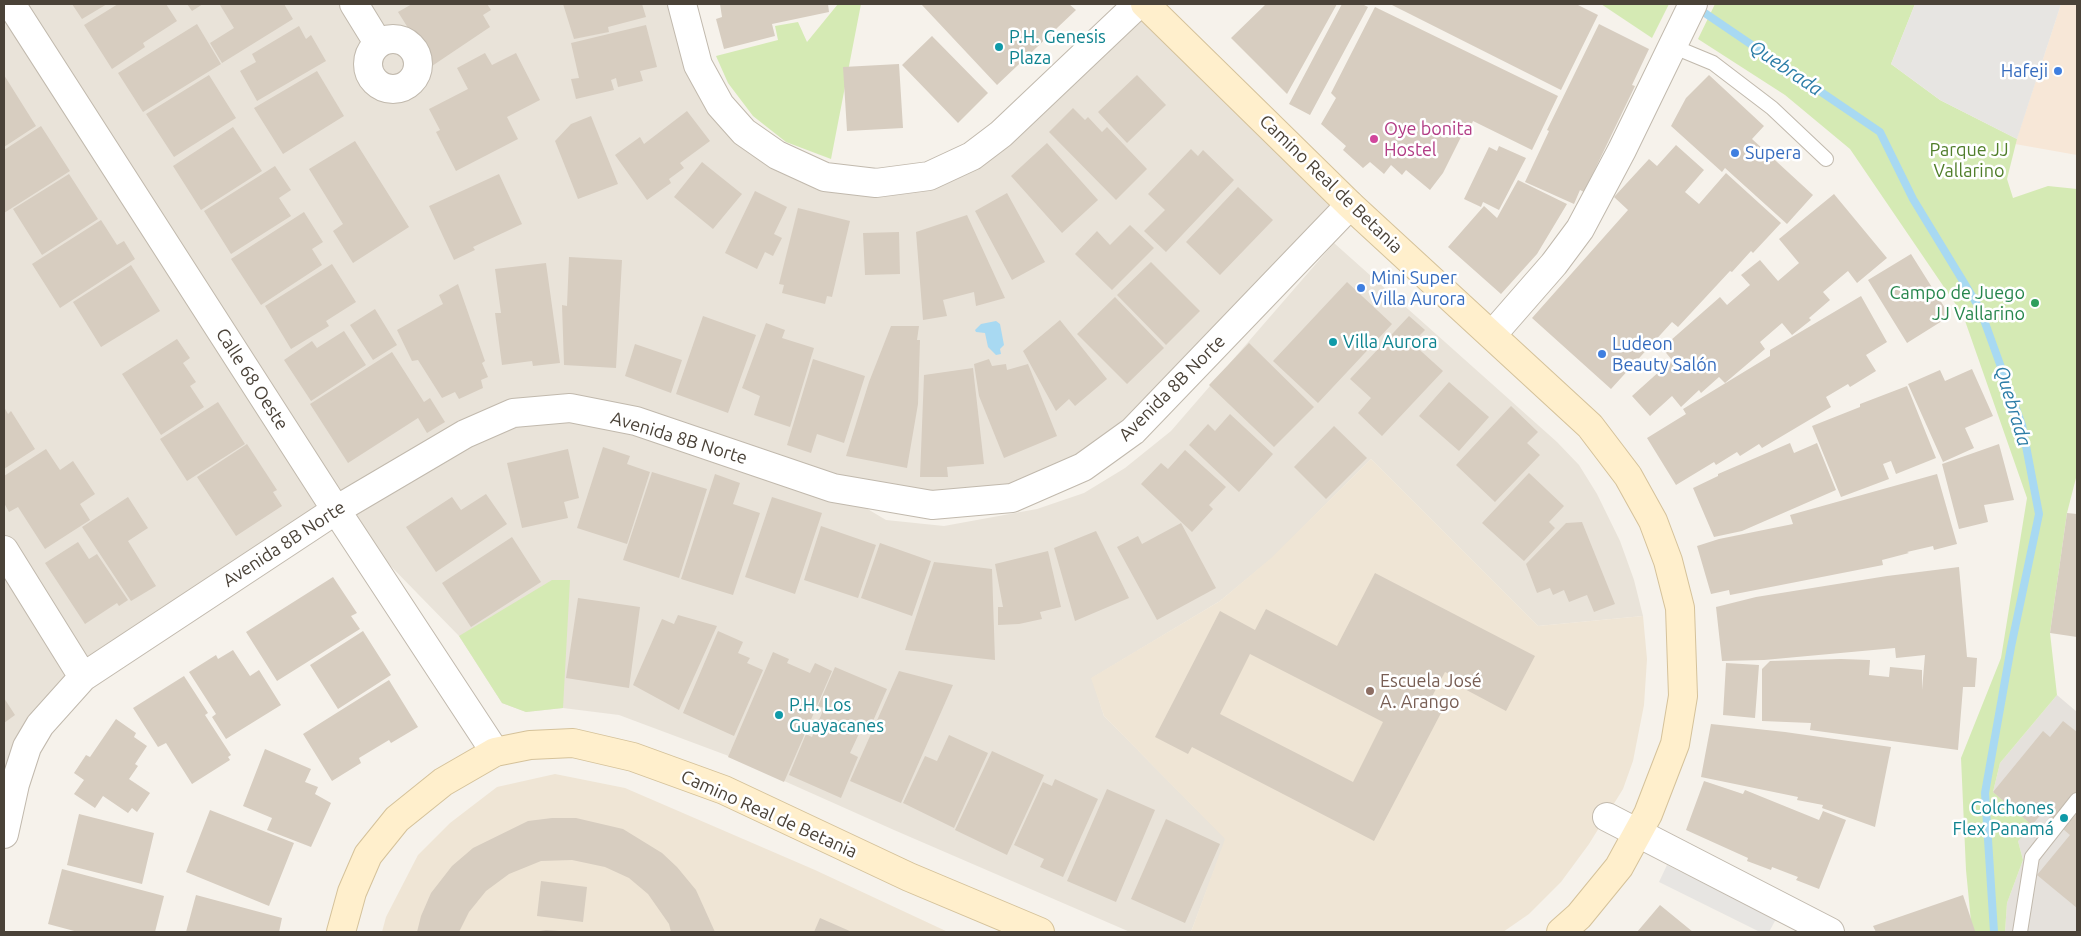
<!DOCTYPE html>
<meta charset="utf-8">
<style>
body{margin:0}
#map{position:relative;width:2081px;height:936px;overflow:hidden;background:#f6f2eb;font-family:Ubuntu,sans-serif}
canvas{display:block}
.frame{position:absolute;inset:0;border:5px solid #4a4238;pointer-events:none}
</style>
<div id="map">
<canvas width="2081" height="936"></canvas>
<div class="frame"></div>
</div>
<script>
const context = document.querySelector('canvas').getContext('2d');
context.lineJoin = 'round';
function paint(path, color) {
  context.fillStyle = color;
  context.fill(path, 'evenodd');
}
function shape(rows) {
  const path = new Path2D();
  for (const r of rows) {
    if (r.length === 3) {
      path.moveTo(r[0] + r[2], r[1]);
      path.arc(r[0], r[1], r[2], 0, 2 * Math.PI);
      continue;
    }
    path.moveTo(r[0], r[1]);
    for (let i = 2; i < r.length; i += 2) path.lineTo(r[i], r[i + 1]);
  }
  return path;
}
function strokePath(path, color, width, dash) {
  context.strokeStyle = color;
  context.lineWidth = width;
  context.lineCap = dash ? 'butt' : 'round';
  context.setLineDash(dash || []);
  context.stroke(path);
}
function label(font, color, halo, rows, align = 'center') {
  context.font = font + ' Ubuntu,sans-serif';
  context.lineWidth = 5;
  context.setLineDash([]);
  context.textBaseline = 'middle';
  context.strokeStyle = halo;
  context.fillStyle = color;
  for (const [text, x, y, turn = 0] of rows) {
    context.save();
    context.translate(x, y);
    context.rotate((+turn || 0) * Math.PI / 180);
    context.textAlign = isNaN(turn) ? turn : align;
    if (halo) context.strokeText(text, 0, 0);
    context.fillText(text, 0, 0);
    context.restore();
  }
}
const residential = shape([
 [4,4,682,4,720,105,825,177,929,176,1137,4,1350,205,1133,431,1011,498,834,489,886,520,944,526,1037,509,1084,493,1125,468,1171,431,1334,243,1557,442,1579,465,1597,494,1620,541,1634,580,1643,616,1538,626,1371,459,1271,559,1220,601,1092,678,1104,716,1226,839,1191,932,1130,932,894,830,726,755,619,715,563,708,526,712,502,703,459,636,336,510,58,703,4,834]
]);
const commercial = shape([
 [2061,4,2077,4,2077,155,2015,144]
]);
const industrial = shape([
 [2057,695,2077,712,2077,932,2005,932,2007,903,2023,860,2018,841,1993,792,2000,763]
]);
const education = shape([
 [1371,459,1538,626,1643,616,1647,659,1644,705,1633,761,1623,789,1589,844,1561,882,1529,914,1503,932,1191,932,1225,839,1104,716,1091,678,1220,601,1271,558],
 [555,774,625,788,815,870,948,932,382,932,386,917,418,855,450,823,497,787]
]);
const green = shape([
 [838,4,861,4,831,159,786,142,753,116,728,83,716,56,778,40,775,26,798,22,807,42],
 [1601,4,1669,4,1652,38],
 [1715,4,1915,4,1891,64,1940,100,2017,139,2007,179,2013,198,2048,186,2077,189,2077,474,2067,513,2050,633,2057,695,2000,763,1993,792,2032,825,2018,841,2023,860,2007,903,2005,932,1972,932,1966,870,1961,758,2001,658,2027,498,1963,315,1850,149,1785,95,1698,39],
 [552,580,570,580,563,708,526,712,502,703,459,636]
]);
const parking = shape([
 [1915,4,2061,4,2017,139,1940,100,1891,64],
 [1667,865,1776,919,1769,932,1760,932,1659,882]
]);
const water = shape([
 [996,321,1000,324,1004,345,1000,349,1001,354,996,355,988,347,985,333,976,332,975,330,981,324]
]);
const stream = shape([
 [1696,7,1880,132,1913,199,1980,309,2022,425,2039,514,2011,647,1985,793,1994,932]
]);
const building = shape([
 [72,4,107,4,82,19],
 [118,4,166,4,177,21,143,43,145,47,112,69,84,25],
 [187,4,203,4,192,11],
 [222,4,284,4,293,19,222,63,210,43,234,28,220,5],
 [412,4,487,4,491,10,483,15,490,27,432,66,398,12],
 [563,4,642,4,646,17,608,27,609,32,574,39],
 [720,4,828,4,829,12,772,24,775,36,724,49,716,19,722,17],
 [921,4,1069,4,1076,10,997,85],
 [1266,4,1337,4,1287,94,1231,38],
 [1342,4,1362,4,1368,7,1310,115,1289,104],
 [1390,4,1576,4,1598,15,1561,90],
 [1375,7,1558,96,1532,150,1473,121,1470,128,1455,121,1449,131,1461,137,1443,173,1430,190,1406,170,1402,175,1391,165,1384,174,1370,162,1363,168,1343,150,1346,146,1321,124,1336,98,1331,93],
 [197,24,221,64,143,112,118,73],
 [1599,24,1649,49,1632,85,1635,86,1584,192,1580,190,1574,204,1525,182,1549,131,1547,130],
 [646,25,657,67,640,71,643,81,618,87,616,78,611,80,614,90,576,99,571,79,579,78,571,43],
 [299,26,306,39,311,35,326,61,257,101,240,71,256,62,252,54],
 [932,36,988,93,958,123,902,65],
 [485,53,492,65,516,53,540,100,507,117,518,139,456,171,436,132,440,130,429,109,468,89,457,68],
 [899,64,903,128,847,131,843,67],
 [317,71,344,116,283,154,254,108],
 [4,75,36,126,4,147],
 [209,75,236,118,174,157,146,114],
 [1137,75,1166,105,1127,143,1098,112],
 [1709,75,1764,126,1752,139,1813,195,1787,224,1725,168,1722,172,1671,126,1686,98],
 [1073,108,1085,120,1088,117,1102,132,1107,127,1147,169,1116,200,1049,132],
 [687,111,710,141,680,163,684,168,669,179,671,183,647,200,615,155,640,137,644,144],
 [591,116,618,184,578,199,555,141,571,124],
 [41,126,70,171,4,213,4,150],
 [233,127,262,171,201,210,173,166],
 [355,141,409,227,353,263,333,231,343,224,309,169],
 [1047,143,1098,200,1062,233,1011,176],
 [1676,145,1704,170,1685,192,1699,204,1726,173,1781,223,1753,253,1751,251,1732,272,1730,271,1678,327,1672,322,1611,389,1532,318,1628,210,1614,197,1649,159,1657,166],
 [1499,146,1526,158,1499,210,1483,202,1481,207,1464,199,1489,147,1497,151],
 [1191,149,1198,156,1203,150,1234,180,1166,252,1144,231,1165,210,1148,194],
 [702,162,742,194,713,229,674,197],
 [275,166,291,190,279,198,291,216,231,254,204,211],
 [69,174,98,219,42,255,13,209],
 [499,174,522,224,473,247,475,250,454,260,429,206],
 [1518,180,1567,204,1537,254,1501,294,1448,247,1484,206,1497,218],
 [1238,187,1273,220,1220,275,1186,242],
 [755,191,787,207,774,234,782,238,773,256,765,252,757,269,725,253],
 [1007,193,1045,262,1012,280,975,211],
 [1834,194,1887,258,1857,283,1848,271,1823,292,1830,300,1809,318,1811,320,1792,335,1782,323,1760,342,1765,349,1725,383,1719,377,1701,393,1699,390,1681,407,1672,396,1650,416,1632,396,1672,360,1662,348,1720,297,1727,305,1750,285,1741,275,1760,260,1778,281,1799,263,1779,239],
 [798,208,850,221,832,297,827,296,825,304,782,293,784,285,779,284],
 [304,212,323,242,312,249,322,265,261,305,231,259],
 [967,215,1005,298,976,306,974,292,943,300,947,316,923,320,916,232],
 [101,220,117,245,124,241,135,259,60,308,32,264],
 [1130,225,1154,248,1112,290,1075,254,1097,231,1110,245],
 [899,232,900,274,865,275,863,233],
 [1911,254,1950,316,1907,343,1868,280],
 [569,257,622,260,616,368,564,365,562,305,567,306],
 [1151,262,1200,311,1166,345,1117,295],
 [546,263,560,363,533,366,532,361,502,365,495,313,501,313,495,269],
 [332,264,356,302,326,321,329,326,291,349,265,306],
 [131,265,160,311,101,347,73,302],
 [1347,282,1392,324,1318,403,1273,361],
 [458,284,485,361,482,363,488,377,481,380,483,388,459,399,455,392,442,398,418,360,412,361,397,330,443,304,439,295],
 [1861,296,1887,342,1866,355,1876,371,1850,387,1848,384,1826,397,1831,407,1762,448,1759,444,1740,456,1737,452,1716,465,1714,462,1676,485,1647,438,1686,414,1683,409,1770,356,1770,350],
 [1115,297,1164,348,1127,384,1077,334],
 [375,309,397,345,373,360,350,325],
 [703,316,756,335,728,413,676,394],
 [1409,316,1425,330,1412,343,1443,371,1382,436,1358,413,1371,398,1350,379],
 [1060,320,1107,379,1075,406,1069,399,1056,411,1023,351],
 [766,323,785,330,782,338,814,348,790,427,754,415,760,396,742,388],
 [891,326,919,326,917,340,920,340,918,404,907,468,846,456,869,382],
 [344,331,366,365,311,401,284,360,312,341,317,348],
 [177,339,190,358,183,363,196,382,190,386,204,407,161,435,122,374],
 [1249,343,1314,407,1274,447,1209,385],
 [635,344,682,360,671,393,625,376],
 [392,352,424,402,430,398,445,422,427,433,418,418,348,463,310,404],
 [813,359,865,376,844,443,817,434,811,453,787,445],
 [989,359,992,366,1006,364,1007,370,1028,364,1057,436,1004,458,979,396,974,364],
 [973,368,984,464,947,467,948,477,920,477,924,375],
 [1972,369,1993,416,1965,428,1974,448,1943,462,1908,384,1940,370,1945,381],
 [1449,382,1489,417,1459,451,1419,416],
 [1907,386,1936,458,1896,474,1891,461,1883,464,1889,479,1841,497,1812,426,1860,407,1860,404],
 [218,402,245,444,187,481,160,439],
 [1511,406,1538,432,1527,443,1540,455,1495,502,1456,465],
 [4,407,8,414,11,411,35,449,4,469],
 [1230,414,1273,454,1239,492,1189,445,1208,424,1215,431],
 [1334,426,1367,458,1326,499,1294,467],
 [1790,443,1794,453,1817,443,1836,490,1742,531,1714,537,1693,488,1718,476,1718,474],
 [247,444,277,490,273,492,282,506,236,536,197,477],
 [1999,444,2014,500,1984,505,1988,522,1959,529,1942,464],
 [603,447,630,456,627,464,650,472,627,544,577,528],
 [46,449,60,470,73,461,95,494,80,504,90,520,45,549,18,507,9,512,4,503,4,476],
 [568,449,579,498,564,502,568,518,522,528,507,463],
 [1185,450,1226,487,1209,505,1213,509,1192,532,1141,484,1161,463,1168,469],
 [652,472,707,489,679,578,623,560],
 [1529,473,1564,506,1549,522,1555,528,1524,561,1482,523],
 [715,474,740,483,733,504,760,513,733,595,681,579],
 [1937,474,1957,544,1934,550,1933,546,1907,552,1909,553,1882,560,1883,565,1730,595,1729,590,1711,594,1697,546,1719,539,1793,524,1790,515],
 [486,494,507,524,436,572,406,527,452,497,461,510],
 [128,497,148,528,128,541,156,586,131,601,82,527],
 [772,497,822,513,795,594,745,577],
 [2067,513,2077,514,2077,637,2050,633],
 [1582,522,1615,604,1594,612,1587,595,1569,602,1564,590,1553,595,1550,588,1537,593,1526,564,1566,523],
 [1181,523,1216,588,1157,620,1117,547,1138,536,1142,544],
 [821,526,876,545,858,598,804,580],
 [1096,531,1129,598,1075,621,1054,548],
 [512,537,541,582,471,627,442,583],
 [78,542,89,559,97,554,128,600,119,606,117,603,85,624,45,563],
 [880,543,931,561,912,616,861,598],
 [1048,551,1061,607,1040,612,1042,619,1019,624,998,625,998,607,1003,607,995,564],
 [934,562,992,569,995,660,905,650],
 [1959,567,1967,657,1977,658,1975,687,1963,687,1958,750,1810,730,1811,723,1762,721,1762,669,1770,661,1841,659,1870,660,1869,675,1889,677,1890,667,1922,670,1922,690,1925,655,1896,658,1895,648,1764,660,1722,661,1716,607,1756,597,1887,576],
 [1375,573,1535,656,1506,711,1459,686,1462,680,1445,672,1427,706,1441,713,1374,841,1192,747,1188,754,1155,737,1220,611,1255,630,1266,609,1337,646],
 [1250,654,1383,722,1353,782,1220,714],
 [333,577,357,613,351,616,360,629,277,681,246,632],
 [578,598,640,607,629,688,566,678],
 [678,615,717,626,679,710,633,685,662,619,674,624],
 [363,631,391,675,338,709,310,665],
 [718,631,743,642,738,653,750,658,747,663,763,670,734,736,683,713],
 [233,650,250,676,259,670,281,705,226,739,212,717,216,714,189,672,216,655,218,659],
 [773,652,789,659,787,663,810,673,815,663,832,671,784,782,728,757],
 [1726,663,1759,665,1755,718,1723,715],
 [835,667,887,689,870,728,863,725,850,753,858,757,841,798,789,775,806,734,812,737,824,708,818,706],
 [899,671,953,685,901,803,850,781],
 [184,676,208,713,205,715,231,755,228,757,230,760,192,784,166,743,158,747,133,708],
 [389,680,418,727,391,743,389,740,359,758,361,763,332,781,303,734],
 [4,698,15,715,4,723],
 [116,719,136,733,134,737,147,746,135,764,138,766,129,779,150,793,137,812,132,808,128,813,103,796,95,808,74,794,84,780,74,773,86,755,90,757],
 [2063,721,2077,732,2077,908,2037,875,2070,835,2043,812,2032,825,1993,792,2043,731,2050,737],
 [1711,724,1785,732,1891,747,1875,827,1822,808,1823,805,1797,800,1798,797,1701,777],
 [949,735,988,753,954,828,903,803,925,756,937,761],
 [265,749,311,769,305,782,318,787,315,794,331,803,311,847,267,830,272,818,243,806],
 [992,751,1044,775,1007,855,955,830],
 [1055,779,1098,799,1063,877,1040,867,1044,859,1014,845,1043,782,1052,786],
 [1704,781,1743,794,1745,790,1819,820,1823,811,1846,820,1819,889,1796,880,1798,877,1772,867,1771,870,1747,861,1748,858,1686,830],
 [1107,789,1155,810,1116,902,1067,881],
 [210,810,294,843,269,906,186,872],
 [79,814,154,833,142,884,67,865],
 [552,818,576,818,623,829,662,853,677,867,696,890,715,932,671,932,669,924,648,894,629,878,605,867,572,860,541,861,509,874,486,891,469,912,459,932,417,932,421,916,431,893,452,866,473,848,528,821],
 [1166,819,1220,844,1185,923,1131,899],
 [62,869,164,896,155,932,78,932,48,924],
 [541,881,587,887,583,922,537,916],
 [196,895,282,918,279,932,186,932],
 [1963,895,1975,931,1972,932,1876,932,1873,926],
 [1660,905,1693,932,1637,932],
 [820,918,852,932,814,932],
 [546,930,559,931,559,932,533,932]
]);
const lane = shape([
 [1672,46,1713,63,1772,108,1826,159],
 [2020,932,2032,857,2077,800]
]);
const street = shape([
 [11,4,336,510,495,752],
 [354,4,378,43],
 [682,4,698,65,720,105,744,132,777,155,825,177,876,183,929,176,972,156,1001,134,1138,4],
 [393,64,25],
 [1492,335,1554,264,1580,229,1622,150,1693,4],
 [4,550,83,677],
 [1607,817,1830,932],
 [4,834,15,784,27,747,40,725,83,677,336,510,465,434,513,413,570,408,636,421,833,488,932,505,1012,498,1083,467,1133,431,1350,205]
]);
const secondary = shape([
 [1145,4,1350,205,1590,426,1628,476,1653,521,1668,561,1680,608,1683,696,1675,744,1648,814,1619,867,1579,916,1561,932],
 [341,932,352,892,368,855,397,819,443,782,495,752,530,745,573,743,633,757,724,790,909,877,1040,932]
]);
const markers = [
 [999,47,5,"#0f9aa8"],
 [2058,71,5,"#3f7fe0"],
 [1374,139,5,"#d1479c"],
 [1735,153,5,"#3f7fe0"],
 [1361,288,5,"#3f7fe0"],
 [2035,303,5,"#2e9e5b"],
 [1333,342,5,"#0f9aa8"],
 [1602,354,5,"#3f7fe0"],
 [1370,691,5,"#8d6e63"],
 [779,715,5,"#0f9aa8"],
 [2064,818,5,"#0f9aa8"]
];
const cultureNames = [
 ["P.H. Genesis",1009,37],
 ["Plaza",1009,58],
 ["Villa Aurora",1343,342],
 ["P.H. Los",789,705],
 ["Guayacanes",789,726],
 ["Colchones",2054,808,"right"],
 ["Flex Panamá",2054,829,"right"]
];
const shopNames = [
 ["Hafeji",2048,71,"right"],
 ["Supera",1745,153],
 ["Mini Super",1371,278],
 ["Villa Aurora",1371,299],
 ["Ludeon",1612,344],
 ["Beauty Salón",1612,365]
];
const hotelNames = [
 ["Oye bonita",1384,129],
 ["Hostel",1384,150]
];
const parkNames = [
 ["Parque JJ",1969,150],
 ["Vallarino",1969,171]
];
const streetNames = [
 ["Camino Real de Betania",1331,184,44],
 ["Calle 68 Oeste",252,379,57],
 ["Avenida 8B Norte",1172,388,-45],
 ["Avenida 8B Norte",679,438,17],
 ["Avenida 8B Norte",284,544,-33],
 ["Camino Real de Betania",769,814,24]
];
const leisureNames = [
 ["Campo de Juego",2025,293],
 ["JJ Vallarino",2025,314]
];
const educationNames = [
 ["Escuela José",1380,681],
 ["A. Arango",1380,702]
];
const waterNames = [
 ["Quebrada",1786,68,34],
 ["Quebrada",2013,406,73]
];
paint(residential, '#e9e3d9');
paint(commercial, '#f7e7d7');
paint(industrial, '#e5e1dc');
paint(education, '#efe5d5');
paint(green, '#d5eab4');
paint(parking, '#e7e5e2');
paint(water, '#a8d9f2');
strokePath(stream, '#a8d9f2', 8);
paint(building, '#d7cdc0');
strokePath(lane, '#c1b9ad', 16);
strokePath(street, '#c1b9ad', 30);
strokePath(secondary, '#d5c29a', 30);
strokePath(lane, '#fff', 14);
strokePath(street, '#fff', 28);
strokePath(secondary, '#ffefcc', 28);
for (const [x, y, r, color] of markers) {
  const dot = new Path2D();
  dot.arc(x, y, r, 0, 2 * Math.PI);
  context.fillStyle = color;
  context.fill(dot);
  strokePath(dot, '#fff', 2);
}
label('18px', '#0d838f', '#fff', cultureNames, 'left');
label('18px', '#366cbe', '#fff', shopNames, 'left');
label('18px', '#b23c85', '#fff', hotelNames, 'left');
label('18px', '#507e2a', '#fff', parkNames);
label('18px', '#4a4238', '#fff', streetNames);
label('18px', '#27864d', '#fff', leisureNames, 'right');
label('18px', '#785e54', '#fff', educationNames, 'left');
label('italic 19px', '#2c7da7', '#fff', waterNames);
</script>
